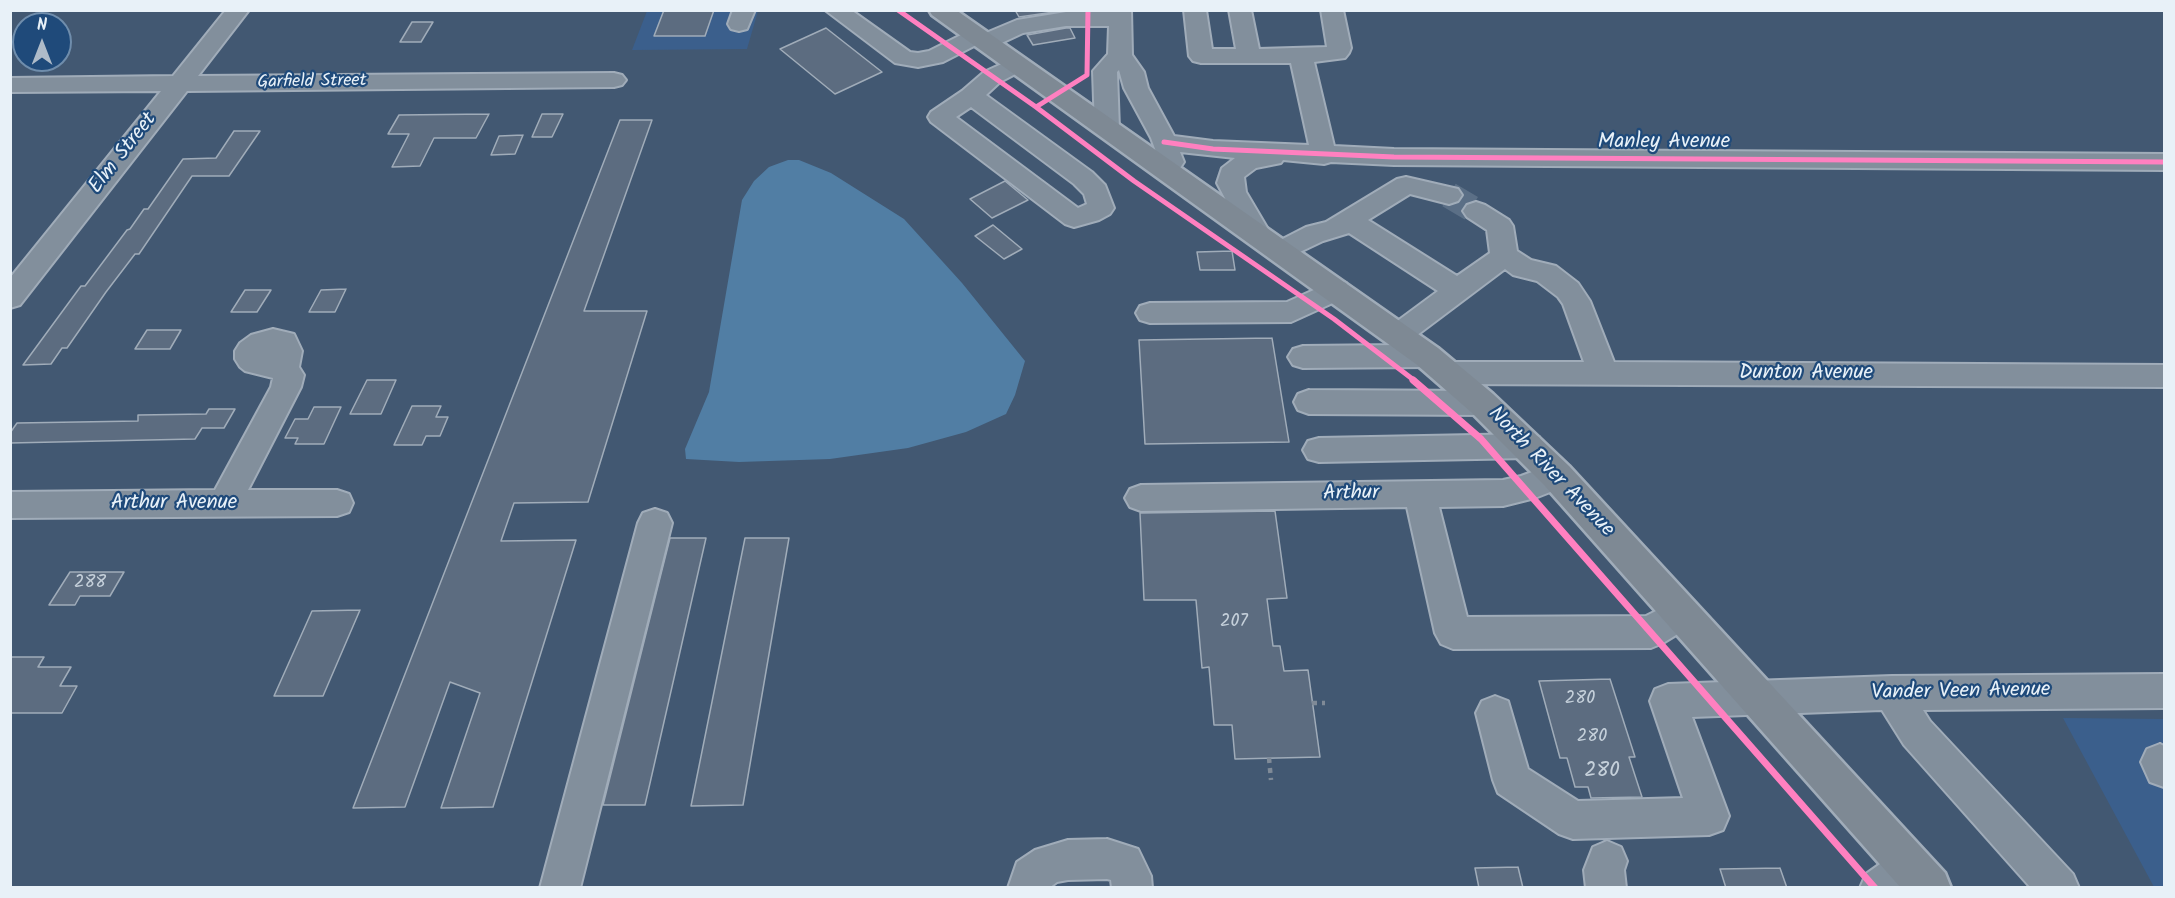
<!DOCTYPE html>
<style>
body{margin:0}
#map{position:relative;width:2175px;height:898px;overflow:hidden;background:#425872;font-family:Kalam,sans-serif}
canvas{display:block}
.frame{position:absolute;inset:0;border:12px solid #e8f1f8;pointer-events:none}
.north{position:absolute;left:12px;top:12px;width:60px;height:60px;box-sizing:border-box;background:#1f4a7a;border:2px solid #6f8dac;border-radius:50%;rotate:0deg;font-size:16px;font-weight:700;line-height:24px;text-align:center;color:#e8f1f8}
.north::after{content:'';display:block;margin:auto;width:21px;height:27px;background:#aebbc9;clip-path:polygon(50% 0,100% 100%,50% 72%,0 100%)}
</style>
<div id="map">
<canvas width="2175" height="898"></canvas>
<div class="frame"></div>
<div class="north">N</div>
</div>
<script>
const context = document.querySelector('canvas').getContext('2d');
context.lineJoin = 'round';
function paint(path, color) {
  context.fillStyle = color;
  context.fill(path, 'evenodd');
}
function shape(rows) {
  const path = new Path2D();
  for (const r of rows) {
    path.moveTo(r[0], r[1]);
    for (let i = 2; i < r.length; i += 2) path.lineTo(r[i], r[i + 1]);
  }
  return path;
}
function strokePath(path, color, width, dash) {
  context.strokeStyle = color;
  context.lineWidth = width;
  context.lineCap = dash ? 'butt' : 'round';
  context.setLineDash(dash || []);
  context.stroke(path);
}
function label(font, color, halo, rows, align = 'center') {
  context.font = font + ' Kalam,sans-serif';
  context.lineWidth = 4.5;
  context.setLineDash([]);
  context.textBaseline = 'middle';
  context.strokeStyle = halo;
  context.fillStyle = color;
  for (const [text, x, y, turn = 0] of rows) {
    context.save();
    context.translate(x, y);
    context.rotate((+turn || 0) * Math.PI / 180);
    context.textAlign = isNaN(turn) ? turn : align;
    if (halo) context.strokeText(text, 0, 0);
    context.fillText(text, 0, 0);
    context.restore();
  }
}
const built = shape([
 [647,11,758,11,747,49,632,50],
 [2063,718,2164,719,2164,887,2154,887]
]);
const water = shape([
 [788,160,799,160,831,173,904,219,962,283,1025,361,1015,395,1006,414,966,432,908,448,830,459,739,462,686,459,685,449,709,392,742,200,754,181,769,167]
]);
const building = shape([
 [664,10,714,10,705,36,654,36,664,10],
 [1015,10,1061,10,1061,11,1019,17,1015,10],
 [412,22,433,22,421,42,400,42,412,22],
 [826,28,882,72,835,94,780,49,826,28],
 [1066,28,1070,28,1075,38,1033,45,1027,35,1066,28],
 [489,114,476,138,434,138,420,166,392,167,409,134,388,134,399,115,489,114],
 [542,114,563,114,552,137,532,137,542,114],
 [620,120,652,120,584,311,647,311,588,502,514,503,501,541,576,540,493,807,441,808,480,693,450,682,405,807,353,808,620,120],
 [234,131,260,131,229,176,192,176,139,254,135,254,106,292,67,348,62,348,51,364,23,365,81,286,85,286,127,230,130,229,144,209,148,209,183,159,216,158,234,131],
 [523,135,515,154,491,155,499,136,523,135],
 [1005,181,1028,200,992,218,970,199,1005,181],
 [993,225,1022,249,1004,259,975,236,993,225],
 [1232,251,1235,270,1200,270,1197,252,1232,251],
 [346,289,335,312,309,312,321,290,346,289],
 [245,290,271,290,257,312,231,312,245,290],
 [147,330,181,330,170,349,135,349,147,330],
 [1272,338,1289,442,1145,444,1139,340,1272,338],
 [367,380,396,380,381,414,350,414,367,380],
 [412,406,441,406,436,417,448,417,440,436,426,436,422,445,394,445,412,406],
 [314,407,341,407,324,444,295,444,298,438,285,438,295,419,308,419,314,407],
 [209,409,235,409,224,428,202,428,195,439,10,443,10,433,17,423,138,421,138,415,206,414,209,409],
 [1275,511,1287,598,1267,599,1273,646,1280,646,1284,671,1308,670,1320,757,1235,759,1232,725,1214,725,1209,667,1202,668,1196,600,1144,600,1140,513,1275,511],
 [670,538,706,538,645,805,603,805,670,538],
 [745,538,789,538,743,805,691,806,745,538],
 [70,572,124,572,110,596,80,596,75,605,49,605,70,572],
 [360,610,323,696,274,696,312,611,360,610],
 [10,657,44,657,38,667,71,667,60,686,77,686,62,713,10,713,10,657],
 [1610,679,1635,757,1629,757,1642,797,1591,798,1588,787,1575,787,1567,758,1560,758,1539,681,1610,679],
 [1518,867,1523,888,1479,888,1475,868,1518,867],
 [1780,868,1787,888,1726,888,1720,869,1780,868]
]);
const minorTunnel = shape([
 [1449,195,1476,211]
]);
const path = shape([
 [1312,703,1325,703],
 [1269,758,1271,780]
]);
const minor = shape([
 [226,10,249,10,198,76,614,73,622,75,626,80,622,85,614,87,187,91,20,305,10,308,10,278,161,91,10,92,10,78,173,76,226,10],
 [733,10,755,10,747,29,739,31,731,29,728,24,733,10],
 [825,10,851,10,910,52,918,53,929,51,969,31,977,29,986,33,1017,20,1066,12,1131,10,1132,55,1144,72,1148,88,1174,136,1213,141,1309,145,1291,63,1201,63,1193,61,1189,56,1184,10,1206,10,1212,49,1236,49,1229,10,1251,10,1259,49,1327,47,1321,10,1343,10,1351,48,1349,53,1345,58,1314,62,1334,146,1394,149,2164,154,2164,170,1394,165,1331,162,1324,164,1283,160,1281,163,1256,168,1244,177,1246,192,1272,236,1268,242,1258,245,1248,242,1217,183,1222,168,1235,158,1180,152,1184,162,1180,168,1171,170,1162,168,1151,138,1124,88,1119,70,1117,72,1119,129,1116,134,1107,137,1098,134,1095,129,1093,71,1108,54,1109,26,1066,26,1023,33,993,47,985,49,976,45,943,62,918,67,895,63,825,10],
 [1017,57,1025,59,1029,64,1025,69,1000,82,986,95,1092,172,1105,185,1114,208,1110,214,1099,220,1074,227,1065,224,931,122,928,117,931,112,962,91,984,72,1017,57],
 [971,107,1074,184,1084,194,1087,204,1078,208,956,117,971,107],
 [1406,177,1458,189,1462,195,1458,201,1449,204,1410,194,1368,220,1457,276,1490,253,1487,230,1467,217,1463,211,1467,205,1476,202,1485,205,1509,220,1513,226,1517,251,1531,260,1556,266,1578,283,1590,301,1614,362,2164,365,2164,387,1448,384,1437,381,1433,373,1437,365,1448,362,1584,362,1563,304,1558,297,1537,281,1513,275,1505,269,1408,342,1399,345,1427,345,1437,348,1442,356,1437,364,1427,367,1303,368,1293,365,1288,357,1293,349,1303,346,1397,345,1388,342,1383,335,1388,328,1438,291,1349,233,1323,241,1281,261,1271,259,1267,252,1271,245,1306,227,1326,222,1397,179,1406,177],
 [1336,280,1346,283,1350,290,1346,297,1291,322,1150,323,1140,320,1136,313,1140,306,1150,303,1287,302,1336,280],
 [273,329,294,334,302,351,299,367,304,375,301,387,248,490,337,490,349,494,353,503,349,512,337,516,10,518,10,492,215,490,271,387,273,378,245,371,240,367,235,359,235,351,240,343,251,335,273,329],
 [1309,390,1482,391,1493,395,1497,403,1493,411,1482,415,1309,414,1298,410,1294,402,1298,394,1309,390],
 [1528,434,1539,437,1544,446,1539,455,1528,458,1319,462,1308,459,1303,450,1308,441,1319,438,1528,434],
 [1557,463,1568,467,1573,476,1568,485,1535,498,1503,506,1439,507,1467,617,1646,616,1682,598,1694,602,1699,613,1694,624,1663,643,1651,648,1453,649,1441,644,1435,633,1407,507,1141,511,1130,507,1125,498,1130,489,1141,485,1503,480,1521,476,1557,463],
 [655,509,667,513,672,523,580,888,540,888,638,523,643,513,655,509],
 [2164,674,2164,708,1923,710,1930,721,2073,874,2079,888,2031,888,1904,745,1882,710,1692,717,1729,816,1723,830,1709,835,1573,839,1559,834,1498,793,1493,780,1476,713,1482,701,1495,696,1508,701,1528,769,1578,801,1683,798,1650,701,1655,689,1668,684,1892,676,2164,674],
 [2160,744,2164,746,2164,787,2150,782,2141,762,2147,749,2160,744],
 [1107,839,1138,849,1151,876,1152,888,1112,888,1111,880,1107,879,1068,880,1057,882,1049,888,1008,888,1017,862,1035,850,1068,840,1107,839],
 [1607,841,1621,847,1627,861,1624,870,1626,888,1586,888,1584,870,1593,847,1607,841],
 [1911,846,1925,852,1931,866,1925,880,1915,888,1860,888,1866,874,1897,852,1911,846]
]);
const major = shape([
 [929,10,956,10,1438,348,1493,394,1569,466,1945,873,1951,888,1901,888,1545,486,1471,412,1416,364,932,15,929,10]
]);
const cyclewayFar1 = shape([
 [898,10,1036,107,1134,181,1334,319,1415,381],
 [1036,107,1087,75,1088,10],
 [1164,142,1213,149,1394,157,2164,162]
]);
const cycleway = shape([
 [1413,380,1481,439,1875,888]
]);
const farStreetnames = [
 ["Garfield Street",312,83,-1]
];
const numberNames = [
 ["288",90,584],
 ["207",1234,623],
 ["280",1580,700],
 ["280",1592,738]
];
const streetNames = [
 ["Manley Avenue",1664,143],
 ["Elm Street",124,154,-52],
 ["Dunton Avenue",1806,374],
 ["North River Avenue",1550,473,46],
 ["Arthur",1351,495,-1],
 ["Arthur Avenue",174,504],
 ["Vander Veen Avenue",1961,693,-1]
];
const nearNumbernames = [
 ["280",1602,772]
];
paint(built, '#3b5f8c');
paint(water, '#517ea4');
paint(building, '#5c6c80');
strokePath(building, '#a0acb9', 1.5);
strokePath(minorTunnel, '#5b6f86', 26, [26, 13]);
strokePath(minor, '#a0acb9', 4);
strokePath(major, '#a0acb9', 5);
strokePath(path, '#7f8a97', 4.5, [5, 5]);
paint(minor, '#828f9c');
paint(major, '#7e8994');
strokePath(cyclewayFar1, '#ff80c0', 5);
strokePath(cycleway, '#ff80c0', 7);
label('18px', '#e8f1f8', '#1f4a7a', farStreetnames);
label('18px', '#c5d0da', null, numberNames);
label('21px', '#e8f1f8', '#1f4a7a', streetNames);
label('21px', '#c5d0da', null, nearNumbernames);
</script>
